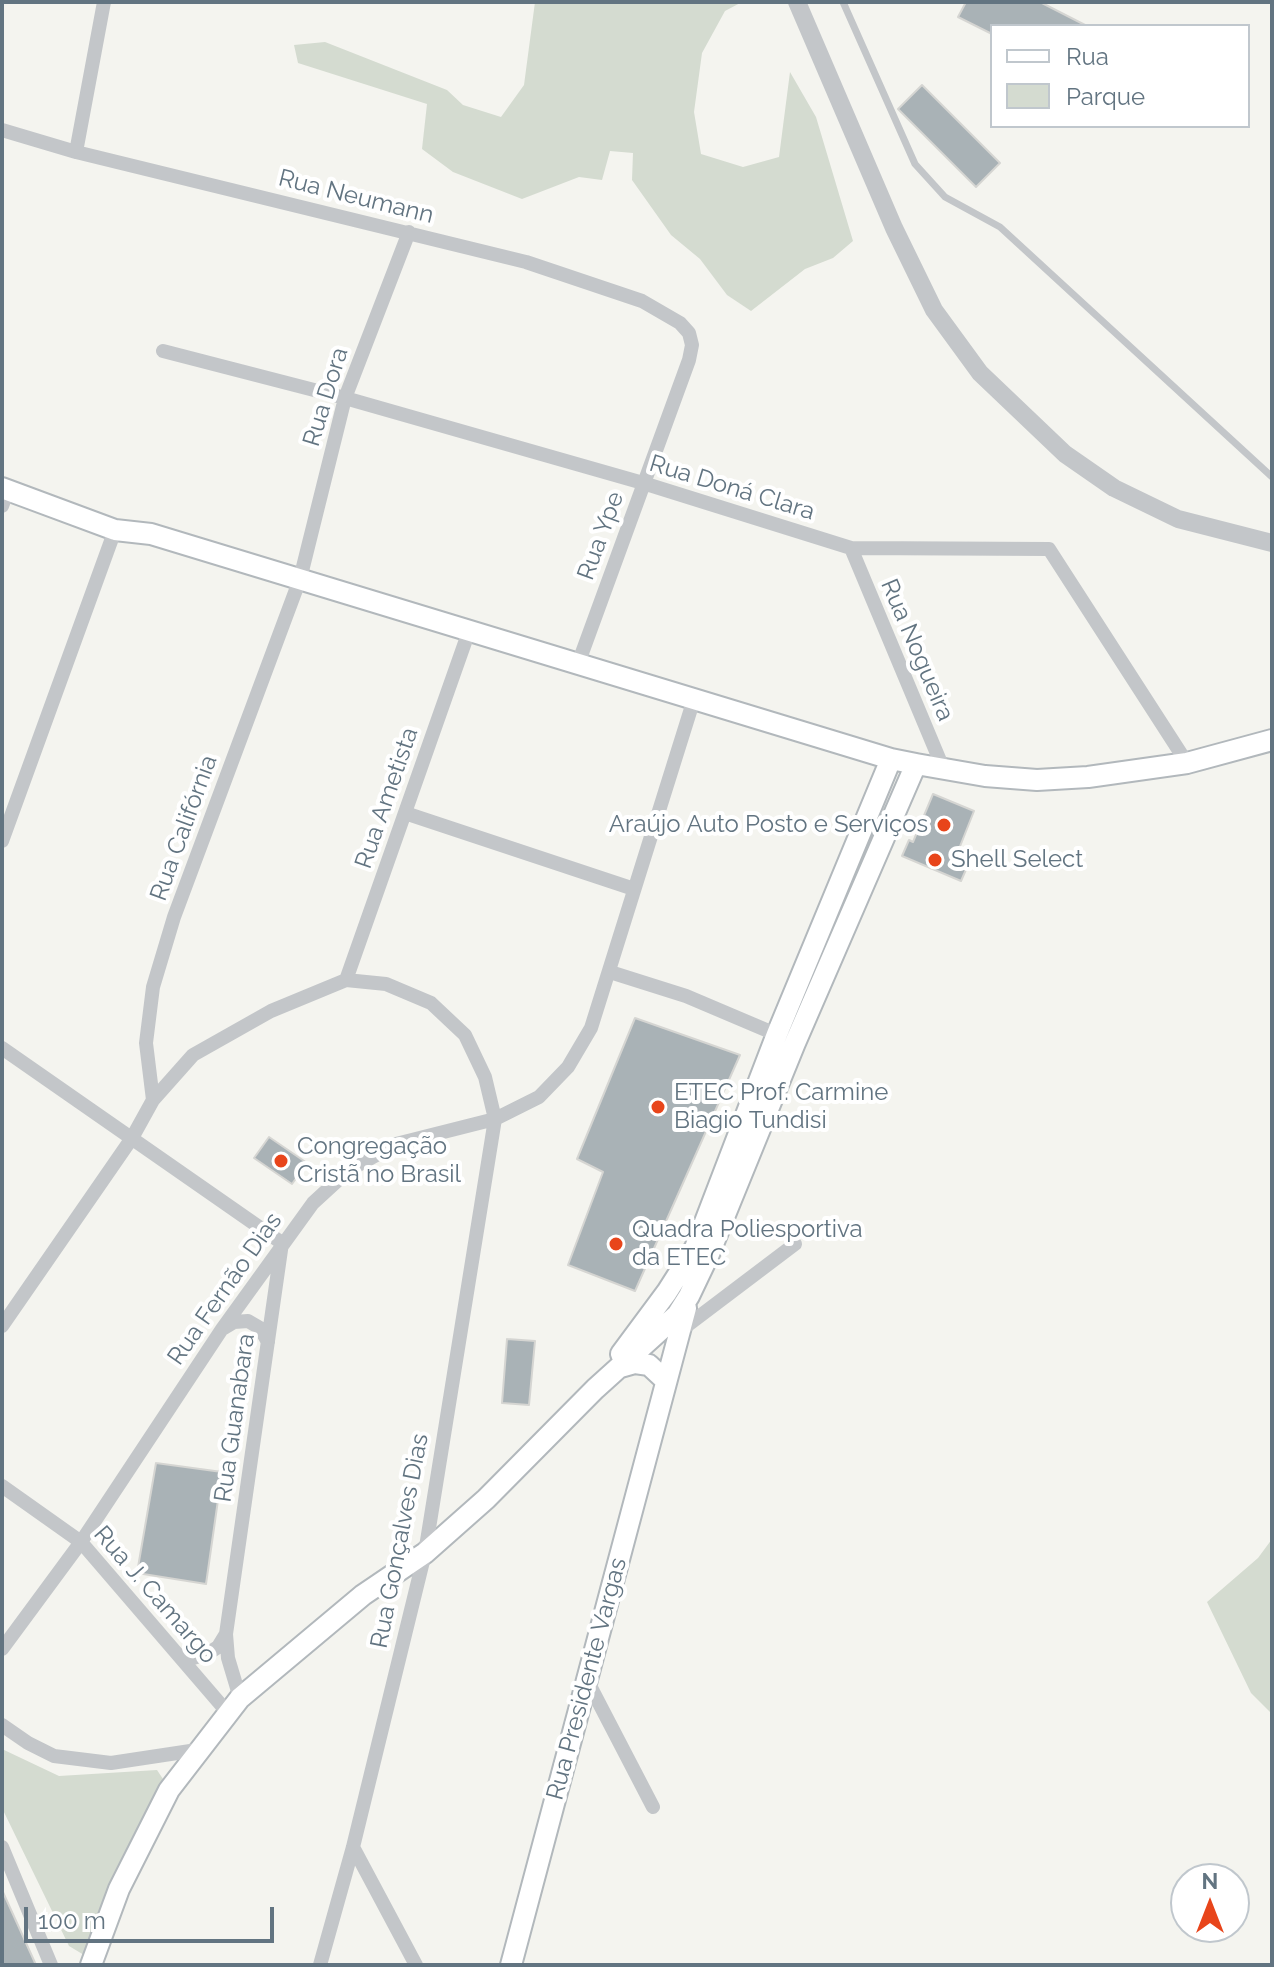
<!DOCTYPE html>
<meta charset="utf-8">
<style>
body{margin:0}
#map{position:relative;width:1274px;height:1967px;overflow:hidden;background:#f4f4ef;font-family:Raleway,sans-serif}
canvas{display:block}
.frame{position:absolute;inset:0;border:4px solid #627481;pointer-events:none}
.legend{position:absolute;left:990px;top:24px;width:260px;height:104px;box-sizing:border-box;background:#fff;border:2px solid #c0c7cd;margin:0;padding:10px 14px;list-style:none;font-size:24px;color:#627481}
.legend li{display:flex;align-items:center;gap:16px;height:40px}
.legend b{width:40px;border:2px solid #c0c7cd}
.north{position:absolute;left:1170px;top:1863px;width:80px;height:80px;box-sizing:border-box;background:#fff;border:2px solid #c0c7cd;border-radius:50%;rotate:0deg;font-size:22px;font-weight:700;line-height:32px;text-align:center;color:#627481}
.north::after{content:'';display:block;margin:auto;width:28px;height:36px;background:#e8451b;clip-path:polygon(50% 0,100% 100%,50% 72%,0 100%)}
.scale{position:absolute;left:24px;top:1907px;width:250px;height:36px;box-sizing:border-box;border:4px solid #627481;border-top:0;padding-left:10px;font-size:24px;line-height:28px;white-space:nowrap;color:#627481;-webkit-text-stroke:6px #fff;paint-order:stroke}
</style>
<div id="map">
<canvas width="1274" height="1967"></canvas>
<div class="frame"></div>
<ul class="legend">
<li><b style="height:10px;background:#fff"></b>Rua</li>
<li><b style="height:22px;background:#d4dbd0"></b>Parque</li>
</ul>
<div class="north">N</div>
<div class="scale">100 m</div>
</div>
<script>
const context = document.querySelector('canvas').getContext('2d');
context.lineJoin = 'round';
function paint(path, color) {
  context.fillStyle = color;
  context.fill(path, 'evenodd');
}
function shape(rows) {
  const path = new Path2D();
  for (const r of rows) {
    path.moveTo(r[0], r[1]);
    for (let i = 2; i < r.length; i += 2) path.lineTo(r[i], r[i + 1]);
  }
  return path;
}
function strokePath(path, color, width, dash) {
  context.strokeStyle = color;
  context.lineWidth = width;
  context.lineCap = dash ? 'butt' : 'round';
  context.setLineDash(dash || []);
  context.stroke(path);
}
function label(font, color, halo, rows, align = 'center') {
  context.font = font + ' Raleway,sans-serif';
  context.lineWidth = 8;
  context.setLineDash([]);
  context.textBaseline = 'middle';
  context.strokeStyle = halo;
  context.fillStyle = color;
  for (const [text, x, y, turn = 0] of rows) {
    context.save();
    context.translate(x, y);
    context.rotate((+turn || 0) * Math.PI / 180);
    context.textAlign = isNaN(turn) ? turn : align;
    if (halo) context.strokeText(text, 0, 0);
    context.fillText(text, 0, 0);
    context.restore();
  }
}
const green = shape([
 [535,2,742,2,725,11,702,53,694,112,701,154,743,167,779,157,790,72,816,117,853,241,833,258,805,269,751,311,727,295,700,259,671,235,632,180,633,153,610,151,602,180,579,177,522,199,453,172,422,149,427,104,298,63,294,45,325,42,447,90,463,105,501,117,524,85],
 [1272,1539,1272,1714,1251,1693,1207,1602,1258,1558],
 [2,1749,59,1776,157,1770,163,1779,84,1955,69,1946,2,1808]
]);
const building = shape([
 [966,2,1040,2,1087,26,992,26,992,34,958,17,966,2],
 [922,85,1000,163,976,187,898,109,922,85],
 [933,794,974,811,955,859,968,865,961,881,902,856,909,840,913,842,933,794],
 [635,1018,740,1055,635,1291,568,1265,603,1172,577,1159,635,1018],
 [269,1137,307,1163,292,1184,254,1158,269,1137],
 [507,1339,535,1341,529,1405,502,1403,507,1339],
 [156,1463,222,1472,206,1584,137,1573,156,1463],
 [2,1890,36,1965,2,1965,2,1890]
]);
const service = shape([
 [843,2,915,164,945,197,1000,227,1272,477]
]);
const minor = shape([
 [2,130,76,152,526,262,642,301,680,323,689,333,692,345,689,360,578,664],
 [76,152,104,2],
 [163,351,345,398,643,483,851,548,1049,549,1187,763],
 [2,506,8,490],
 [851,548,943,768],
 [405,813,634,889],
 [2,841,115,530],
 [610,972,686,996,785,1038],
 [346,980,469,631],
 [2,1048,282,1243,226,1634,228,1658,240,1698],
 [153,1100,146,1043,153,987,174,917,300,579,345,398,409,232],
 [2,1326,132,1138,153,1100,193,1055,271,1011,346,980,386,984,431,1003,465,1035,485,1077,495,1119,425,1553,353,1847,320,1965],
 [224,1328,234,1322,248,1321,260,1328,268,1342],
 [680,1331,795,1244],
 [2,1486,81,1542,228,1713],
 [2,1649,81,1542,222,1329,313,1203,349,1170,396,1144,495,1119,539,1097,568,1067,591,1028,694,699],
 [179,1655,193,1658,207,1654,218,1647,226,1634],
 [587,1680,653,1807],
 [2,1725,28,1743,54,1756,111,1763,197,1750],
 [2,1847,51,1965],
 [353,1847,416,1965]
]);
const tertiary = shape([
 [797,2,894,228,934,310,980,373,1065,454,1114,488,1178,519,1272,543]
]);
const secondary = shape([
 [2,488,115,530,151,534,891,759,916,764,985,776,1037,780,1088,777,1187,763,1272,740],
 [621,1354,667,1292,695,1248,777,1034,891,759],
 [621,1367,635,1363,649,1365,663,1378],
 [91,1965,119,1889,169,1790,240,1698,363,1595,425,1553,486,1499,595,1389,677,1315,689,1296,709,1254,795,1043,916,764],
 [511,1965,686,1308]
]);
const markers = [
 [944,825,8,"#e8451b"],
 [935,860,8,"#e8451b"],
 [658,1107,8,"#e8451b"],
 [281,1161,8,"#e8451b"],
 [616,1244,8,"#e8451b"]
];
const streetNames = [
 ["Rua Neumann",356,197,14],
 ["Rua Dora",326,397,-73],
 ["Rua Doná Clara",732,488,17],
 ["Rua Ype",601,536,-70],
 ["Rua Nogueira",917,650,67],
 ["Rua Ametista",387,798,-71],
 ["Rua Califórnia",184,828,-70],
 ["Rua Fernão Dias",225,1289,-55],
 ["Rua Guanabara",235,1418,-82],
 ["Rua Gonçalves Dias",400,1541,-79],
 ["Rua J. Camargo",155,1595,49],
 ["Rua Presidente Vargas",587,1679,-75]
];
const poiNames = [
 ["Araújo Auto Posto e Serviços",928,825,"right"],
 ["Shell Select",951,860],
 ["ETEC Prof. Carmine",674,1093],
 ["Biagio Tundisi",674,1121],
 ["Congregação",297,1147],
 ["Cristã no Brasil",297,1175],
 ["Quadra Poliesportiva",632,1230],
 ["da ETEC",632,1258]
];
paint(green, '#d4dbd0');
paint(building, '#a9b2b6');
strokePath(building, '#d5d5d2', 2);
strokePath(secondary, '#b2b8bc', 24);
strokePath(service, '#c3c6c9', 7);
strokePath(minor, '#c3c6c9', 14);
strokePath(tertiary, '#c3c6c9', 18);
strokePath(secondary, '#fff', 20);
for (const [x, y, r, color] of markers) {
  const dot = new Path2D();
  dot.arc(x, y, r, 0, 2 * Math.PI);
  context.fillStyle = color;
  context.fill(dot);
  strokePath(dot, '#fff', 3);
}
label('24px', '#627481', '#fff', streetNames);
label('24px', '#627481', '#fff', poiNames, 'left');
</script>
